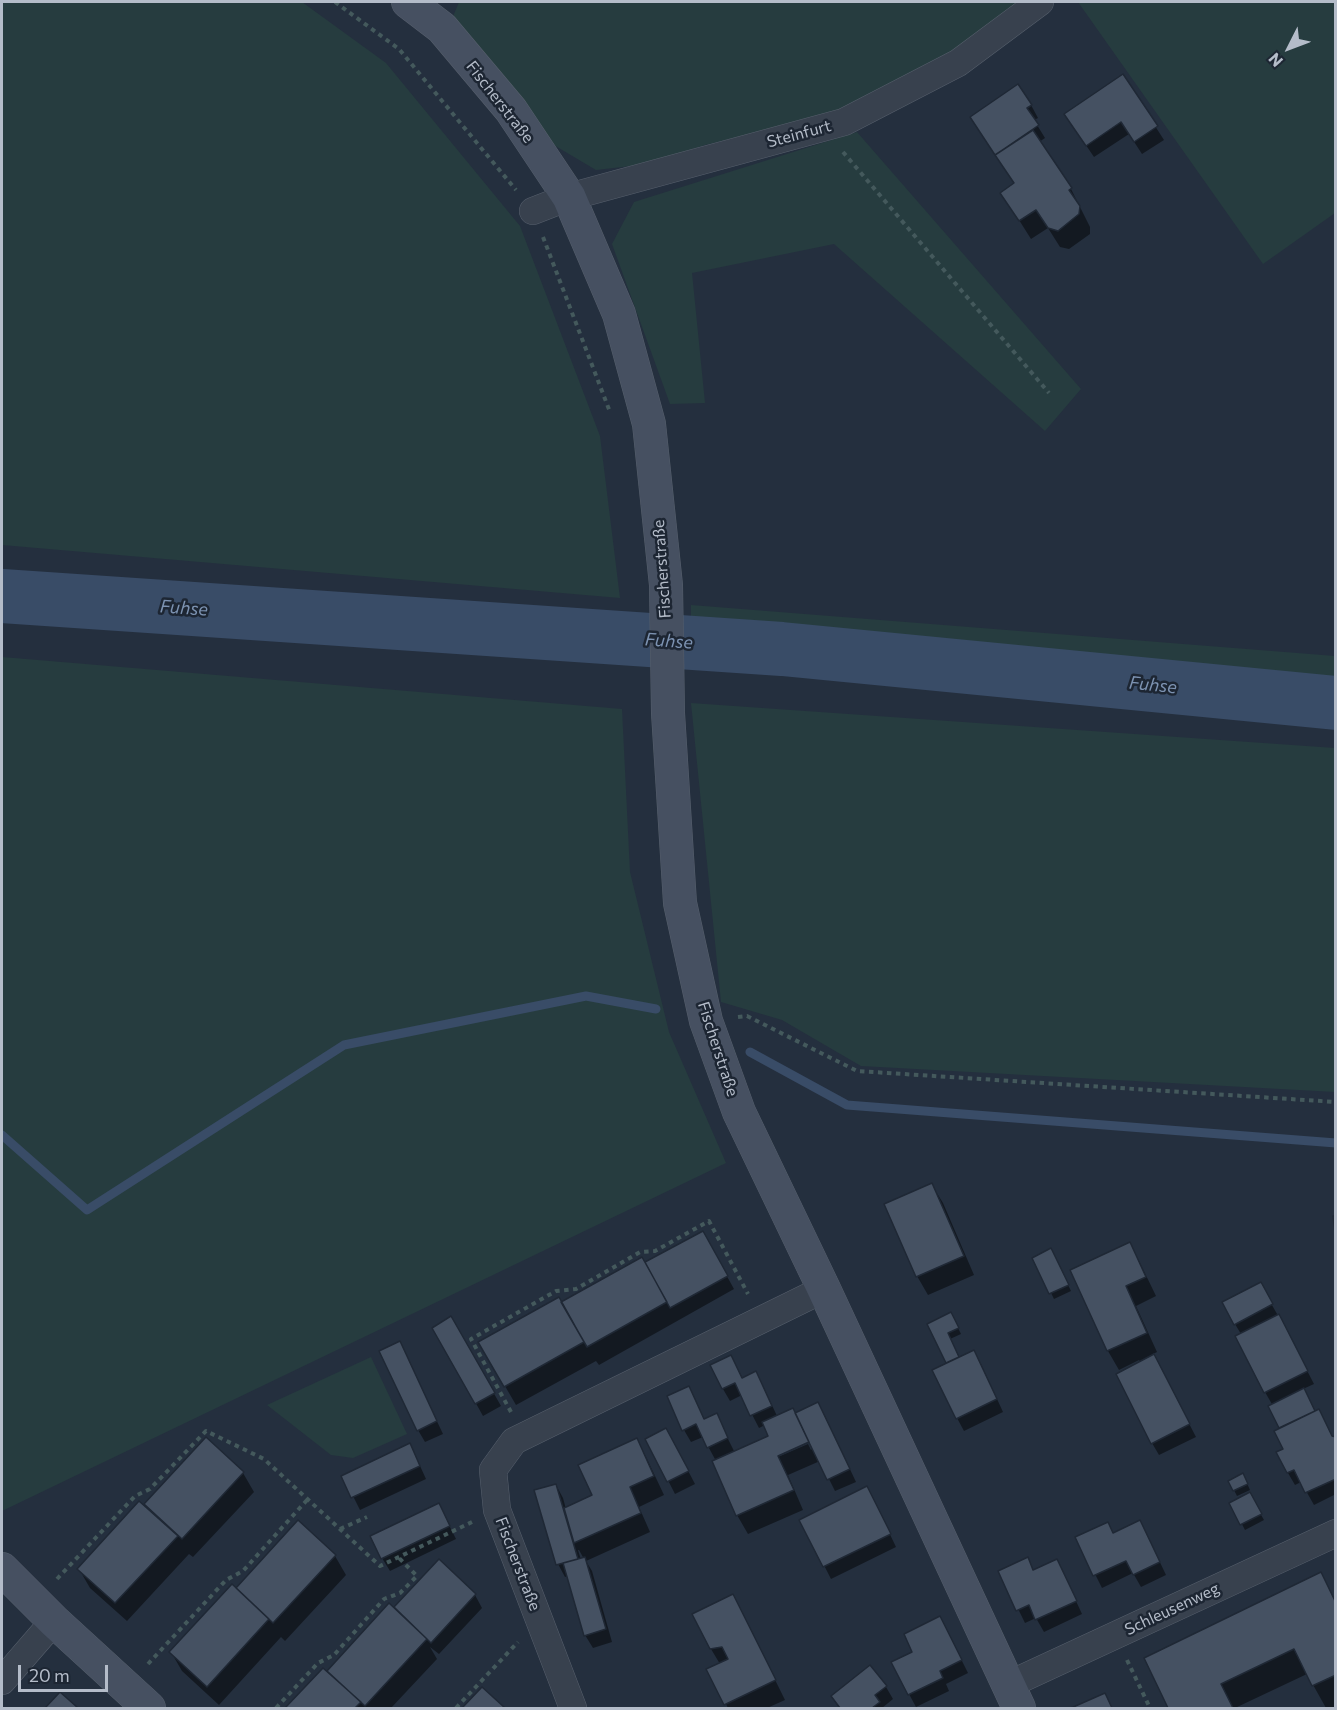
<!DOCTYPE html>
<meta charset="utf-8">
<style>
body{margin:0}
#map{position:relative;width:1337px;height:1710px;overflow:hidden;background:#242f3e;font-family:Commissioner,sans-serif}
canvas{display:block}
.frame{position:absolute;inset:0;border:3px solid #b4bcc9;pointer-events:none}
.north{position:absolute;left:1259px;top:18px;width:60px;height:60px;-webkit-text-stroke:4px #1d2633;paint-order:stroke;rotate:228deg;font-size:16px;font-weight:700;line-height:24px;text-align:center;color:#b4bcc9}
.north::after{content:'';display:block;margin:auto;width:21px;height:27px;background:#b4bcc9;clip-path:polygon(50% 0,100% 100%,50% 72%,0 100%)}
.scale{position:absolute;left:18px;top:1665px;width:90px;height:27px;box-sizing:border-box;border:3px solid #b4bcc9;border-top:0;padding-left:8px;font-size:18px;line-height:21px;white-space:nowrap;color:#b4bcc9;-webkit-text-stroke:4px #1d2633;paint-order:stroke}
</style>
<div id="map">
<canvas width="1337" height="1710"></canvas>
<div class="frame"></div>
<div class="north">N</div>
<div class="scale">20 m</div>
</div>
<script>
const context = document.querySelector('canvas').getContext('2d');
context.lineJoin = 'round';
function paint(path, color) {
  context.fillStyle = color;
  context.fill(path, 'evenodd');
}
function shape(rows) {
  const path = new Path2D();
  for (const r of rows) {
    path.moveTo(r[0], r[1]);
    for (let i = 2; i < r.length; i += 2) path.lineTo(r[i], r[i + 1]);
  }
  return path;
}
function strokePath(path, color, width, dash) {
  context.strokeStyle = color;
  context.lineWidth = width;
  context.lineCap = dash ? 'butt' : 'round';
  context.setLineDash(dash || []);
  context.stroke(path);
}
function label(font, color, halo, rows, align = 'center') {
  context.font = font + ' Commissioner,sans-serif';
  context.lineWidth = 5;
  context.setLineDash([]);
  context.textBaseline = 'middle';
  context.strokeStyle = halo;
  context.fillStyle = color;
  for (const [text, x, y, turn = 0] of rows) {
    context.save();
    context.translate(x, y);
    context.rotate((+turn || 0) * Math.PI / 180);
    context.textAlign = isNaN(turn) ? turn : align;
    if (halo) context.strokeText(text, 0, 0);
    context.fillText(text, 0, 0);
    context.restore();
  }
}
const green = shape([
 [2,2,302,2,386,63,520,226,600,436,620,598,2,545],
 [459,2,1022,2,954,53,835,114,705,145,649,164,596,170,547,141,452,19],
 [1078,2,1335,2,1335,213,1263,264],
 [857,132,1081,389,1045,431,834,244,692,273,705,403,670,404,612,244,634,202],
 [691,605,1335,656,1335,684,1319,686,691,627],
 [2,657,622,709,630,872,669,1032,726,1163,2,1511],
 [691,703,1335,748,1335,1092,861,1066,782,1020,721,1002],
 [371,1357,407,1434,353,1458,331,1455,267,1405]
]);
const shadow = shape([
 [1123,76,1164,140,1142,154,1129,134,1094,157,1073,126],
 [1031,105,1038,118,1034,120,1045,138,1039,142,1071,189,1090,227,1090,234,1069,249,1060,247,1048,228,1031,239,1002,193,1015,185,979,130],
 [932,1185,943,1203,974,1275,928,1295,917,1276],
 [703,1233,734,1289,599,1365,596,1361,516,1405,480,1343,561,1304,650,1274],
 [1130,1244,1140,1263,1156,1296,1136,1306,1157,1352,1153,1354,1196,1437,1159,1455,1152,1443,1141,1363,1139,1360,1119,1370,1108,1351,1072,1270],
 [1054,1256,1071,1291,1054,1299,1034,1258],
 [1260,1284,1285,1328,1314,1384,1303,1389,1315,1413,1332,1438,1336,1438,1336,1494,1314,1505,1301,1482,1295,1485,1288,1473,1281,1429,1270,1407,1273,1406,1265,1392,1241,1334,1235,1324],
 [951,1314,961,1334,950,1339,959,1359,981,1364,1003,1412,964,1431,957,1418,948,1364,929,1324],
 [451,1318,501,1406,483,1416,434,1328],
 [406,1356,443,1434,425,1442,418,1430],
 [731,1357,743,1379,763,1386,777,1416,796,1414,825,1416,856,1482,835,1491,820,1461,788,1475,803,1510,748,1534,737,1515,716,1461,703,1437,691,1442,684,1430,688,1388,705,1421,716,1415,735,1453,770,1437,765,1425,759,1428,742,1395,730,1401,723,1389],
 [815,1438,813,1448,811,1450,808,1444,778,1457,778,1454],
 [206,1439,243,1473,254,1492,193,1557,189,1554,127,1621,90,1588,79,1569,144,1507],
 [647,1439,673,1442,695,1484,675,1494],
 [637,1440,647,1459,664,1495,639,1507,650,1532,586,1561,592,1571,612,1642,593,1648,585,1635,568,1576,565,1577,558,1564,556,1485,563,1498,566,1509,594,1496],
 [578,1550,579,1550,584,1559,581,1560],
 [416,1457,426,1479,360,1510,343,1476],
 [1246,1481,1250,1490,1237,1496,1230,1482],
 [1249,1494,1264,1520,1245,1530,1231,1503],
 [874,1501,896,1547,831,1579,801,1520],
 [445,1517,456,1539,390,1571,382,1558],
 [298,1522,335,1556,346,1575,285,1641,281,1637,219,1705,182,1671,171,1652,236,1590],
 [1114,1535,1147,1535,1166,1575,1141,1587,1133,1573,1102,1588,1077,1538],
 [1027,1559,1034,1571,1057,1560,1082,1614,1044,1632,1036,1618,1025,1623,1000,1572],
 [439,1561,475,1595,482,1608,439,1654,430,1647,437,1659,391,1708,287,1708,323,1670,327,1673,390,1606,399,1613,395,1607],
 [1320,1574,1336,1601,1336,1707,1326,1708,1307,1674,1235,1708,1170,1708,1146,1658],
 [743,1615,785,1700,767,1708,728,1708,708,1670,720,1664,711,1649],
 [947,1631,968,1673,946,1684,949,1691,916,1707,909,1694,914,1652],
 [886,1687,893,1699,882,1708,839,1708,832,1697],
 [482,1689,502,1708,464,1708],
 [1105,1695,1112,1708,1074,1708]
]);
const stream = shape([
 [750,1052,847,1105,1336,1143],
 [2,1135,87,1210,344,1045,586,996,656,1009]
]);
const river = shape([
 [2,596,782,649,1336,703]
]);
const building = shape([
 [1123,74,1158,126,1134,142,1121,122,1086,146,1064,114,1123,74],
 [1018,84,1032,105,1027,108,1039,125,995,155,970,117,1018,84],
 [1033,130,1072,188,1069,190,1080,206,1079,214,1058,231,1048,228,1036,210,1019,221,1000,193,1014,183,995,155,1033,130],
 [932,1183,964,1256,916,1277,884,1204,932,1183],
 [1333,1216,1336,1216,1336,1241,1333,1216],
 [703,1231,728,1276,670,1308,645,1262,703,1231],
 [1130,1242,1146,1277,1126,1286,1147,1333,1107,1351,1070,1270,1130,1242],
 [1051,1248,1069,1285,1049,1294,1032,1258,1051,1248],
 [642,1257,667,1302,587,1347,561,1302,642,1257],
 [1261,1282,1273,1304,1234,1325,1222,1302,1261,1282],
 [559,1297,584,1342,504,1387,478,1342,559,1297],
 [951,1312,959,1328,948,1333,959,1357,946,1363,927,1324,951,1312],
 [1279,1314,1308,1371,1264,1393,1235,1336,1279,1314],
 [451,1316,495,1393,475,1404,432,1328,451,1316],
 [400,1341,437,1421,417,1431,379,1351,400,1341],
 [974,1350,997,1399,956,1419,932,1370,974,1350],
 [1154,1354,1190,1424,1151,1444,1116,1374,1154,1354],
 [731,1355,742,1378,756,1371,772,1406,750,1416,735,1383,722,1389,710,1365,731,1355],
 [689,1386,704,1419,717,1413,728,1438,707,1448,696,1424,682,1431,667,1396,689,1386],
 [1304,1388,1315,1411,1279,1428,1268,1406,1304,1388],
 [818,1402,850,1469,827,1480,795,1413,818,1402],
 [793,1408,809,1442,778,1456,794,1490,736,1516,712,1461,768,1436,762,1422,793,1408],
 [1319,1409,1332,1436,1336,1437,1336,1479,1305,1493,1294,1470,1287,1473,1276,1452,1283,1449,1274,1431,1319,1409],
 [666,1428,689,1471,667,1482,645,1439,666,1428],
 [206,1437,244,1472,182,1539,144,1504,206,1437],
 [637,1438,654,1476,630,1487,641,1513,574,1543,564,1508,592,1495,578,1465,637,1438],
 [410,1443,420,1466,351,1498,341,1476,410,1443],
 [1243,1473,1248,1484,1233,1491,1228,1481,1243,1473],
 [556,1484,578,1559,556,1565,534,1490,556,1484],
 [867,1486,891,1534,823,1567,799,1520,867,1486],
 [1250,1492,1262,1514,1240,1525,1229,1503,1250,1492],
 [139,1501,178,1536,115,1603,77,1569,139,1501],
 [439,1503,450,1526,381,1559,370,1536,439,1503],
 [298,1520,336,1555,273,1623,236,1588,298,1520],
 [1140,1520,1160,1562,1133,1575,1126,1561,1093,1576,1075,1537,1108,1522,1113,1533,1140,1520],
 [585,1557,606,1629,584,1636,563,1563,585,1557],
 [1028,1557,1033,1570,1057,1559,1077,1601,1035,1620,1029,1605,1016,1611,998,1571,1028,1557],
 [439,1559,476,1594,431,1643,394,1607,439,1559],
 [1321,1572,1336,1603,1336,1675,1312,1686,1294,1649,1221,1684,1233,1708,1168,1708,1144,1658,1321,1572],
 [232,1584,269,1619,207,1687,169,1652,232,1584],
 [733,1594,776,1680,724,1705,706,1669,728,1659,722,1647,710,1649,692,1614,733,1594],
 [389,1603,427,1639,365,1706,327,1671,389,1603],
 [940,1616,962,1660,940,1671,943,1678,908,1695,891,1662,912,1652,904,1634,940,1616],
 [870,1665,887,1686,875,1695,880,1702,872,1708,840,1708,831,1696,870,1665],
 [323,1668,361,1702,355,1708,285,1708,323,1668],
 [482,1687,505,1708,462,1708,482,1687],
 [60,1692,78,1708,45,1708,60,1692],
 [1105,1693,1112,1708,1071,1708,1105,1693]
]);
const path = shape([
 [335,2,399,49,516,190],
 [843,152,1049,393],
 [543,237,610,412],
 [738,1017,747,1016,857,1071,1336,1102],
 [511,1412,471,1339,556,1291,576,1289,640,1252,655,1251,709,1221,748,1294],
 [340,1529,367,1517],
 [57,1579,135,1496,150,1489,206,1431,264,1459,380,1566,472,1522],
 [1127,1660,1150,1708],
 [148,1664,226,1580,243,1571,307,1500],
 [276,1708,318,1663,334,1655,384,1599,400,1593,417,1576,398,1557],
 [456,1708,518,1642]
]);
const street = shape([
 [533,211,569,197,844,122,958,63,1040,2],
 [2,1681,54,1621],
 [1008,1685,1336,1533],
 [573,1708,497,1510,493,1470,514,1441,824,1289]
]);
const secondary = shape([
 [408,2,442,28,511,110,569,197,619,314,649,424,666,585,668,713,680,903,706,1021,739,1112,824,1289,1019,1708],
 [2,1569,54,1621,149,1708]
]);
const streetNames = [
 ["Fischerstraße",500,102,52],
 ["Steinfurt",799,134,-15],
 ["Fischerstraße",662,569,-94],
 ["Fischerstraße",718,1049,72],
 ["Fischerstraße",518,1564,69],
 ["Schleusenweg",1172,1609,-25]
];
const waterNames = [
 ["Fuhse",184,608,4],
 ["Fuhse",669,641,4],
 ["Fuhse",1153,685,6]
];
paint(green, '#263c3f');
paint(shadow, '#0007');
strokePath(stream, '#394c67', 9);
strokePath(river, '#394c67', 54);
paint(building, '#455162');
strokePath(building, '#1f2835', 1.5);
strokePath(street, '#565f6c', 28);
strokePath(secondary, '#565f6c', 34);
strokePath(path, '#44595c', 4, [4.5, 4.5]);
strokePath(street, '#38414e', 27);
strokePath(secondary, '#465061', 33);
label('16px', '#b4bcc9', '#1d2633', streetNames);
label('italic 18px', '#7c92b1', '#1d2633', waterNames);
</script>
